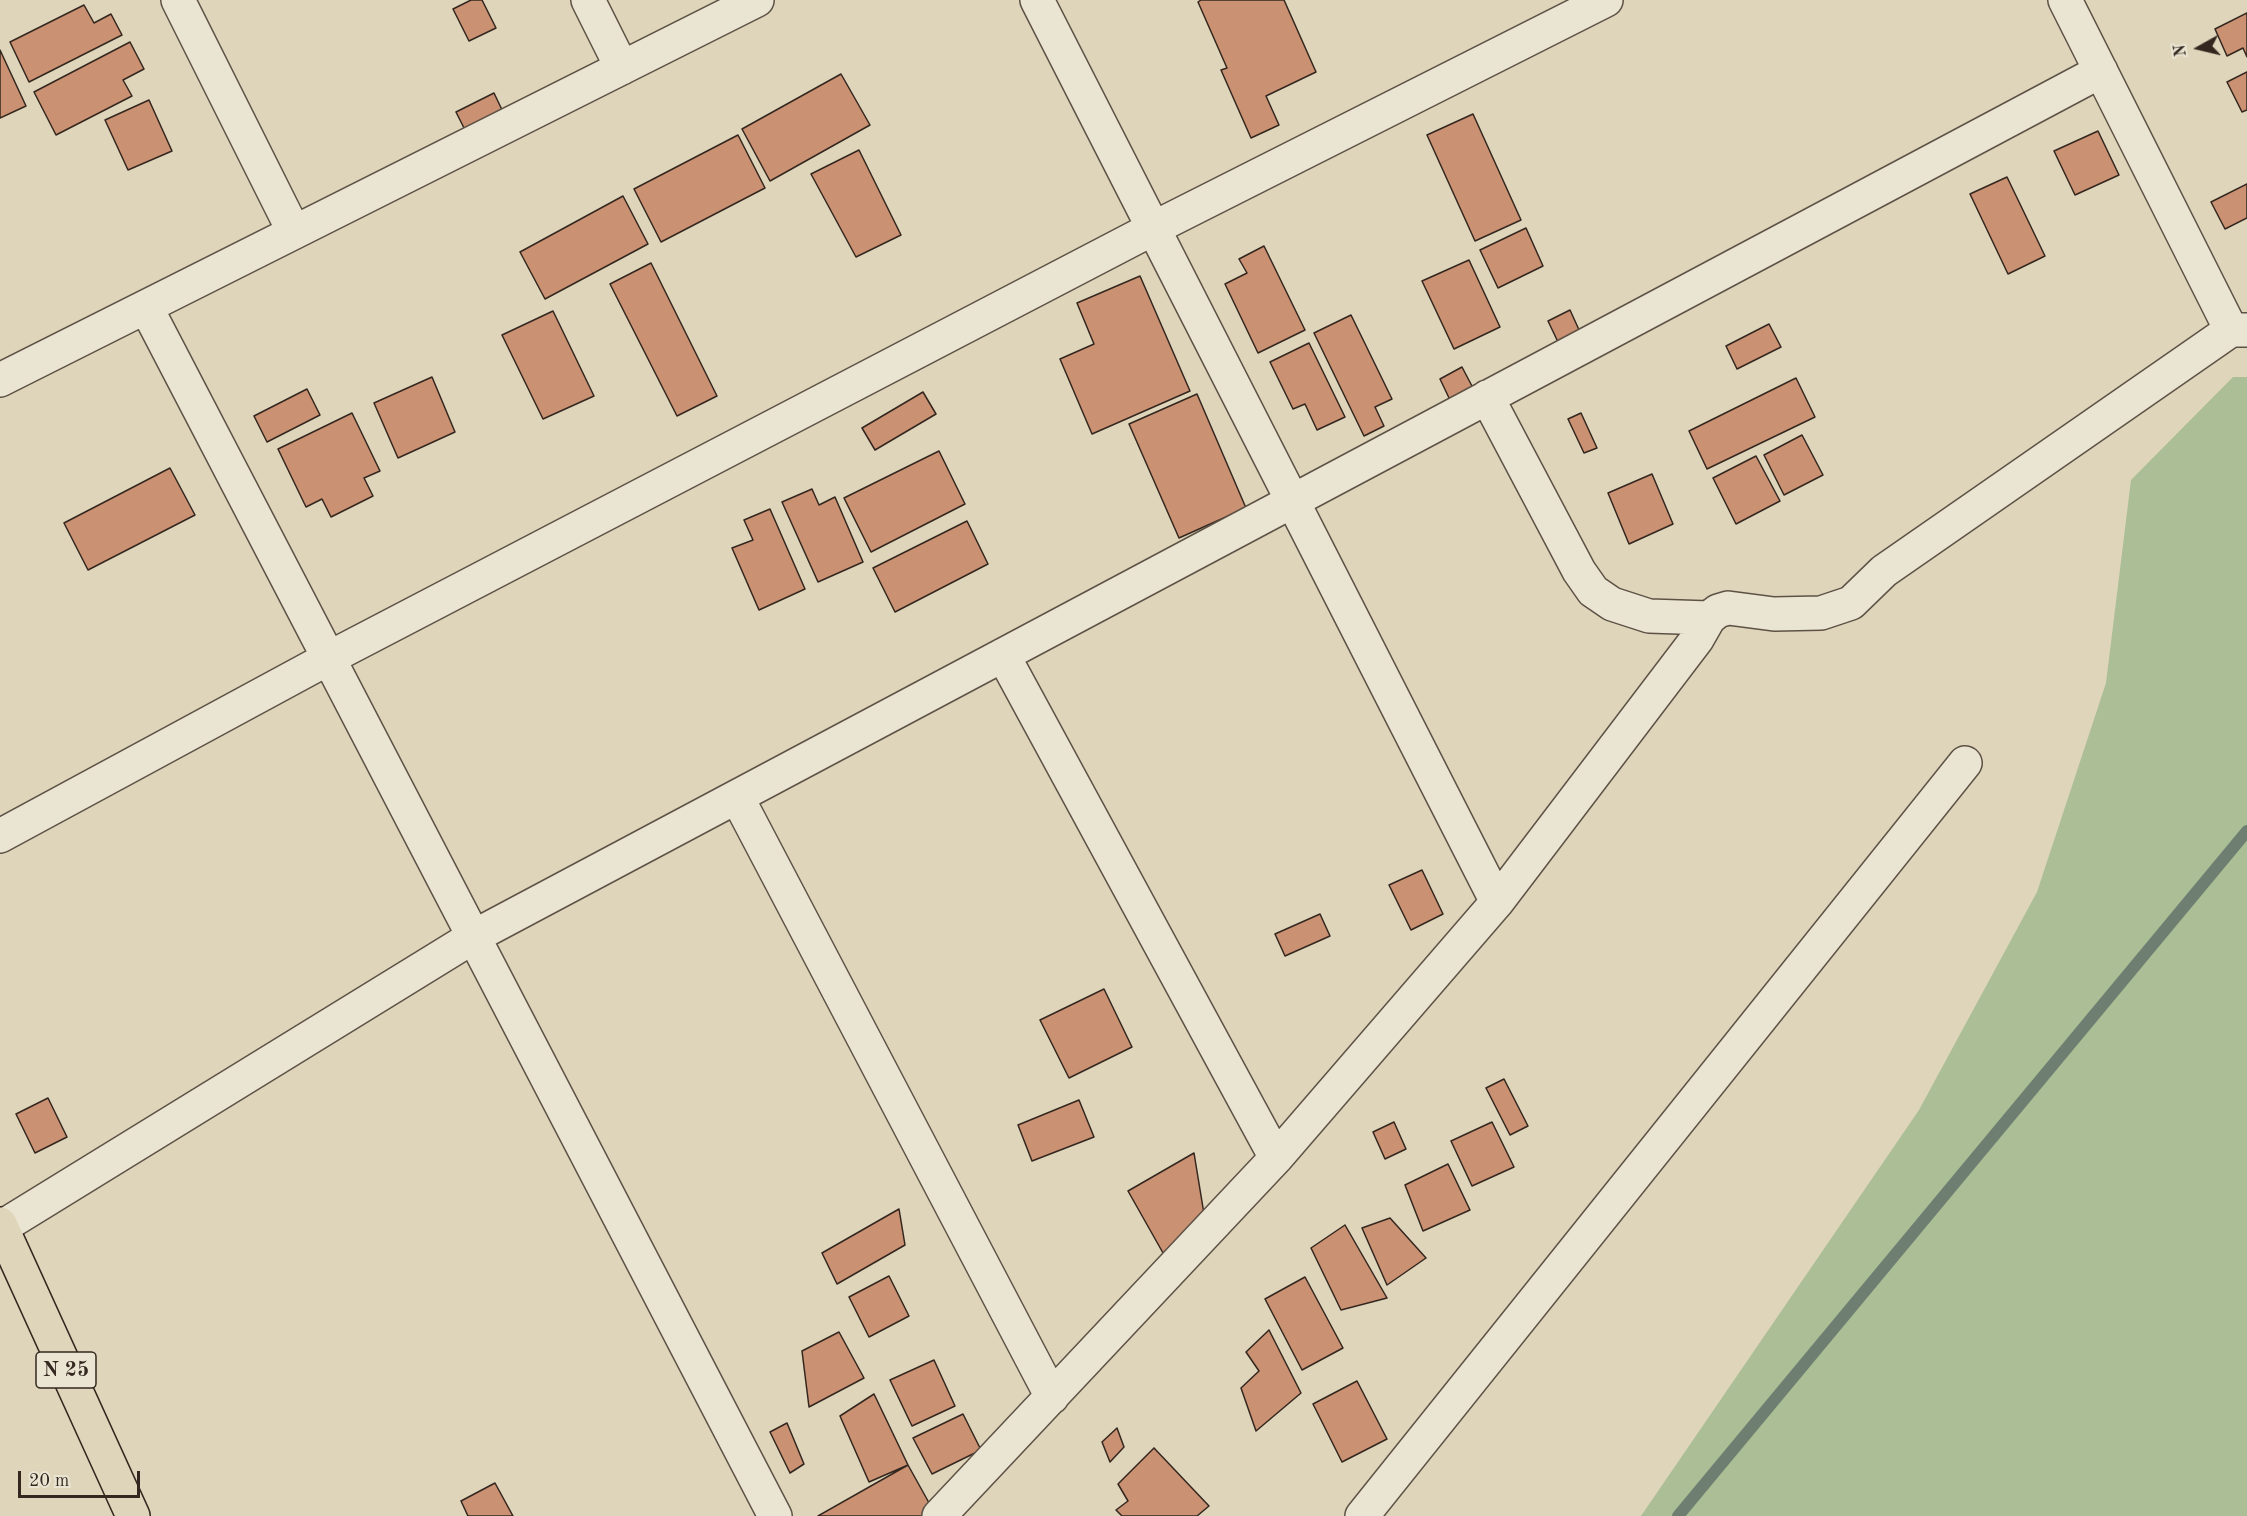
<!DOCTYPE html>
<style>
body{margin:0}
#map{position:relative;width:2247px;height:1516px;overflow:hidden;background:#ded5ba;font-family:"Old Standard TT",serif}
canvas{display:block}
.north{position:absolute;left:2169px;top:18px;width:60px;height:60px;-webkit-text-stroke:4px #eae4d2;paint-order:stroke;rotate:262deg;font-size:16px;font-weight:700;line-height:24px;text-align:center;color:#34271f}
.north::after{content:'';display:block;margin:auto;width:21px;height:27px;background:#34271f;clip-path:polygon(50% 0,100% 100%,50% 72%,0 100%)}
.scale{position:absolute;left:18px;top:1471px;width:122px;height:27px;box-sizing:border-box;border:3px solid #34271f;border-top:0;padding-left:8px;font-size:18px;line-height:21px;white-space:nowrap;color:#34271f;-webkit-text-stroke:4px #eae4d2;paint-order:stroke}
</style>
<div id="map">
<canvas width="2247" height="1516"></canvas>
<div class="north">N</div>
<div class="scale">20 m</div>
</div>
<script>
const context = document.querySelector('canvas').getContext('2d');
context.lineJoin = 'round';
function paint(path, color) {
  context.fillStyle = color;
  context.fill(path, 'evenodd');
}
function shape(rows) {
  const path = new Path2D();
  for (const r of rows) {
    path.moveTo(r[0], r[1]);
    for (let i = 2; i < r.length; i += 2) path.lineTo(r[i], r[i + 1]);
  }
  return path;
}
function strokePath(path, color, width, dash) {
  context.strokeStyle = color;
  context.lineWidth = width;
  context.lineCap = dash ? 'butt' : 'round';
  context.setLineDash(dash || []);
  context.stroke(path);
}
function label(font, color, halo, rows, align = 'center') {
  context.font = font + ' "Old Standard TT",serif';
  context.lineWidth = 4.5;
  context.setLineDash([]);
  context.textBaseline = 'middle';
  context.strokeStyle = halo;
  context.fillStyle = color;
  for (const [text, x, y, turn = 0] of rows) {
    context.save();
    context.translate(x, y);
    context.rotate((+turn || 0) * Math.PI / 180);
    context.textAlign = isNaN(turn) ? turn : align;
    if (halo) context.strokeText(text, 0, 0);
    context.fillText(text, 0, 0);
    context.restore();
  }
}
const green = shape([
 [2233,377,2247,377,2247,1516,1641,1516,1919,1110,2037,892,2106,683,2131,480]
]);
const stream = shape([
 [1678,1516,2247,831]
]);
const building = shape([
 [471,0,482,0,496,28,469,41,453,9,471,0],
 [1201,0,1284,0,1316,72,1266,96,1279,125,1251,138,1221,70,1227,68,1198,2,1201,0],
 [84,5,94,23,111,14,122,35,29,82,10,42,84,5],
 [2247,13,2247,57,2243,48,2227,56,2215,29,2247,13],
 [130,42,144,69,123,80,132,96,56,135,34,92,130,42],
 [0,50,26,106,0,118,0,50],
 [2247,72,2247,110,2242,112,2227,82,2247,72],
 [841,74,870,125,770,181,742,129,841,74],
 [494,93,504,114,466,132,456,112,494,93],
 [149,100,172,151,128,170,105,120,149,100],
 [1473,114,1521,220,1475,241,1427,135,1473,114],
 [2098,131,2119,175,2075,195,2054,151,2098,131],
 [738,135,765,188,661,242,634,189,738,135],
 [859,150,901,235,856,257,811,174,859,150],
 [2007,177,2045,256,2008,274,1970,194,2007,177],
 [2247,184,2247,218,2225,229,2211,202,2247,184],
 [623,196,648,244,545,299,520,252,623,196],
 [1526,228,1543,266,1498,288,1480,250,1526,228],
 [1264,246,1305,330,1258,353,1225,284,1247,273,1239,259,1264,246],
 [1469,260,1500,327,1454,349,1422,281,1469,260],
 [651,263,717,396,677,416,610,284,651,263],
 [1140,276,1190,391,1092,434,1060,359,1094,344,1077,303,1140,276],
 [1570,310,1580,332,1558,342,1548,321,1570,310],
 [553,311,594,396,543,419,502,335,553,311],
 [1351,315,1392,399,1375,407,1384,426,1364,436,1314,333,1351,315],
 [1769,324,1781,347,1737,369,1726,346,1769,324],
 [1309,343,1345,417,1317,430,1305,404,1293,409,1270,362,1309,343],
 [1462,367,1473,388,1450,400,1440,379,1462,367],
 [432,377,455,432,398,458,374,403,432,377],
 [1796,378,1815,417,1707,469,1689,431,1796,378],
 [307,389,320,415,267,442,254,416,307,389],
 [923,392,936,414,875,450,862,428,923,392],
 [1197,394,1246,508,1179,538,1129,424,1197,394],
 [352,413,380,471,364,478,373,496,331,517,322,499,306,507,278,449,352,413],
 [1581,413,1597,448,1584,453,1568,419,1581,413],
 [1802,435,1823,475,1784,495,1764,455,1802,435],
 [939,451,965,504,871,552,844,498,939,451],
 [1756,456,1780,501,1736,524,1713,478,1756,456],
 [170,468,195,515,88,570,64,523,170,468],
 [1652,474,1673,524,1629,544,1608,493,1652,474],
 [812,489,819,505,835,497,863,562,818,582,782,502,812,489],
 [770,509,805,589,759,610,732,548,753,540,744,520,770,509],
 [967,521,988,564,895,612,873,568,967,521],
 [1422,870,1443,914,1411,930,1389,885,1422,870],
 [1320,914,1330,936,1285,956,1275,934,1320,914],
 [1104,989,1132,1047,1069,1078,1040,1020,1104,989],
 [1504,1079,1528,1126,1510,1135,1486,1088,1504,1079],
 [48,1098,67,1137,35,1153,16,1114,48,1098],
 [1079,1100,1094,1137,1032,1161,1018,1125,1079,1100],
 [1394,1122,1406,1149,1385,1159,1373,1132,1394,1122],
 [1492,1122,1514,1167,1472,1186,1451,1141,1492,1122],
 [1194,1153,1205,1220,1167,1260,1128,1191,1194,1153],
 [1448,1164,1470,1210,1423,1231,1405,1185,1448,1164],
 [899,1209,905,1245,837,1284,822,1253,899,1209],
 [1390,1218,1426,1258,1387,1285,1362,1228,1390,1218],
 [1345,1225,1387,1298,1341,1310,1311,1248,1345,1225],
 [889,1276,909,1316,869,1337,849,1297,889,1276],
 [1305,1277,1343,1348,1302,1370,1265,1299,1305,1277],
 [1269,1330,1301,1393,1256,1431,1241,1388,1259,1371,1246,1352,1269,1330],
 [839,1332,864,1378,809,1407,802,1351,839,1332],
 [934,1360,955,1406,912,1426,890,1380,934,1360],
 [1357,1381,1387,1439,1342,1462,1313,1404,1357,1381],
 [874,1394,908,1465,869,1482,840,1416,874,1394],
 [963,1414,981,1450,932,1474,913,1438,963,1414],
 [787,1423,804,1464,790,1473,770,1432,787,1423],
 [1117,1428,1124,1447,1110,1462,1102,1442,1117,1428],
 [1154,1448,1209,1506,1197,1516,1122,1516,1116,1510,1128,1501,1118,1484,1154,1448],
 [908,1465,933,1510,923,1516,818,1516,908,1465],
 [495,1483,513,1516,468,1516,461,1501,495,1483]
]);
const minor = shape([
 [178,0,294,232],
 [588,0,622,68],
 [1037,0,1497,902],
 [2065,0,2231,330],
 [146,307,775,1516],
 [0,380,757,0],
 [1487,397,1579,571,1593,591,1612,604,1649,616,1709,618],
 [1003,655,1276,1158],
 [737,797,1052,1397],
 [0,836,329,658,1154,228,1606,0],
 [2,1227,473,937,2101,71],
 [939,1516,1276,1158,1497,902,1697,639,1709,618,1718,611,1728,608,1774,614,1821,613,1851,603,1884,571,2231,330,2247,330],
 [1362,1516,1965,763]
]);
const major = shape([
 [0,1224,133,1516]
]);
const shields = [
 [66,1370,60]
];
const shieldNames = [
 ["N 25",66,1370]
];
paint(green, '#abbe95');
strokePath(stream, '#6e7f72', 12);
paint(building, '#ca9172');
strokePath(building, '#34271f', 1.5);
strokePath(minor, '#5e5246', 36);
strokePath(major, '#34271f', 36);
strokePath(minor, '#eae4d2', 33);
strokePath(major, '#ded5ba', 33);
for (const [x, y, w] of shields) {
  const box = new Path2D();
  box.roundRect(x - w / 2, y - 18, w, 36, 4.5);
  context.fillStyle = '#eae4d2';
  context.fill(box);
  strokePath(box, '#34271f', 1.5);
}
label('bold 21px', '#34271f', null, shieldNames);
</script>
